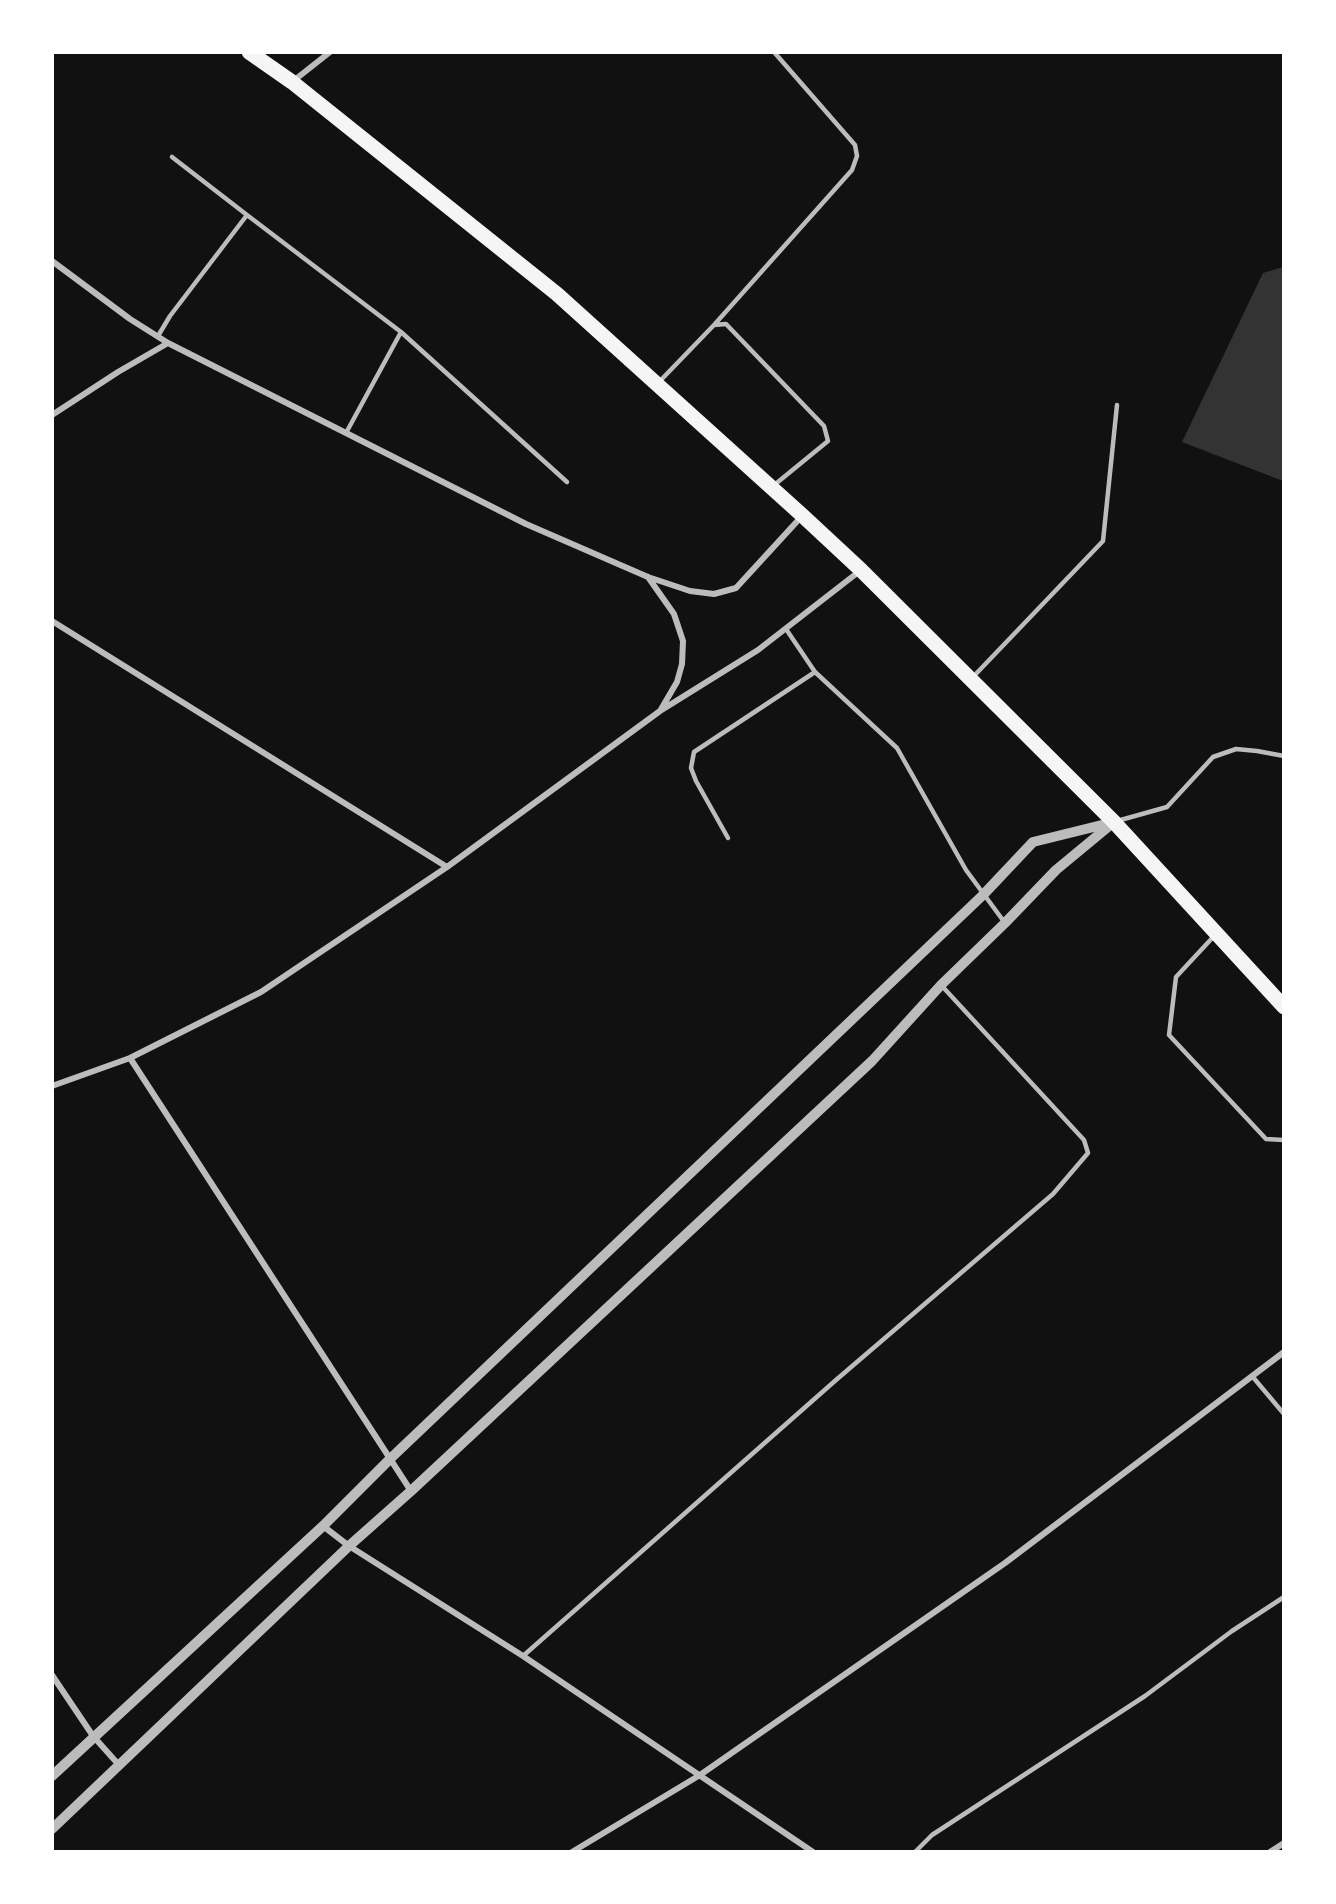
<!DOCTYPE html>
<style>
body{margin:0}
#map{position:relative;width:1336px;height:1904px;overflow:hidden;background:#111;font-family:Overpass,sans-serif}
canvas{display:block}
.frame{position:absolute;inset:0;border:54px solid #fff;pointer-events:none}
</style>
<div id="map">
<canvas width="1336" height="1904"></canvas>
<div class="frame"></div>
</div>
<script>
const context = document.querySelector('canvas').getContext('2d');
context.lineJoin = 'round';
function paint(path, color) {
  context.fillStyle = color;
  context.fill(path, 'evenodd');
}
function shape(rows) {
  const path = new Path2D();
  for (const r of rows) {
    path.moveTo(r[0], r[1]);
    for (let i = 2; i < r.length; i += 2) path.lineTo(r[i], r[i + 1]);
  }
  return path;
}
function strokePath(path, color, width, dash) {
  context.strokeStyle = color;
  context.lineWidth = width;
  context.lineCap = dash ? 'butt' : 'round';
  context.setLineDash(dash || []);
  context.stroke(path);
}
const water = shape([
 [1283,267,1284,267,1283,481,1182,442,1263,273]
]);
const service = shape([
 [172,157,247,215],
 [714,325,852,170,857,156,855,145,774,52],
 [158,336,170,316,247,215,401,332],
 [659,382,714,325,726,324,824,426,828,441,773,486],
 [346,433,401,332,567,482],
 [786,629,815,672,897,748,966,870,1005,923],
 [972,678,1103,541,1117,405],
 [1117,821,1167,807,1213,757,1236,749,1257,751,1284,756],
 [728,838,696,781,691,768,694,752,815,672],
 [1215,935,1176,977,1169,1035,1266,1139,1284,1140],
 [1252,1376,1284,1414],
 [523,1656,836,1380,1053,1194,1088,1153,1084,1140,941,985],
 [915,1852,932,1835,1145,1696,1232,1631,1284,1597]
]);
const minor = shape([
 [292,82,330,52],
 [52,261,130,319,168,343,526,524,648,577,690,591,714,594,736,588,802,516],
 [52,415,118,372,168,343],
 [648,577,674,614,683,641,682,664,677,682,660,711],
 [52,621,447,867],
 [130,1058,411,1491],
 [52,1086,130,1058,261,992,447,867,660,711,758,650,861,570],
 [323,1526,349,1546,523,1656,813,1852],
 [52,1675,93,1736,119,1765],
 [572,1852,700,1775,1005,1563,1284,1352],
 [1270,1852,1284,1843]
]);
const tertiary = shape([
 [52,1776,323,1526,391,1458,983,895,1033,842,1110,823],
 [52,1829,349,1546,411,1491,872,1061,941,985,1005,923,1056,870,1114,822]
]);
const primary = shape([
 [249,52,292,82,557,294,803,516,861,570,1114,822,1284,1007]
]);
paint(water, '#333');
strokePath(service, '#bcbcbc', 4.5);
strokePath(minor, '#bcbcbc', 6);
strokePath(tertiary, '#bcbcbc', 10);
strokePath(primary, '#f5f5f5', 15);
</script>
